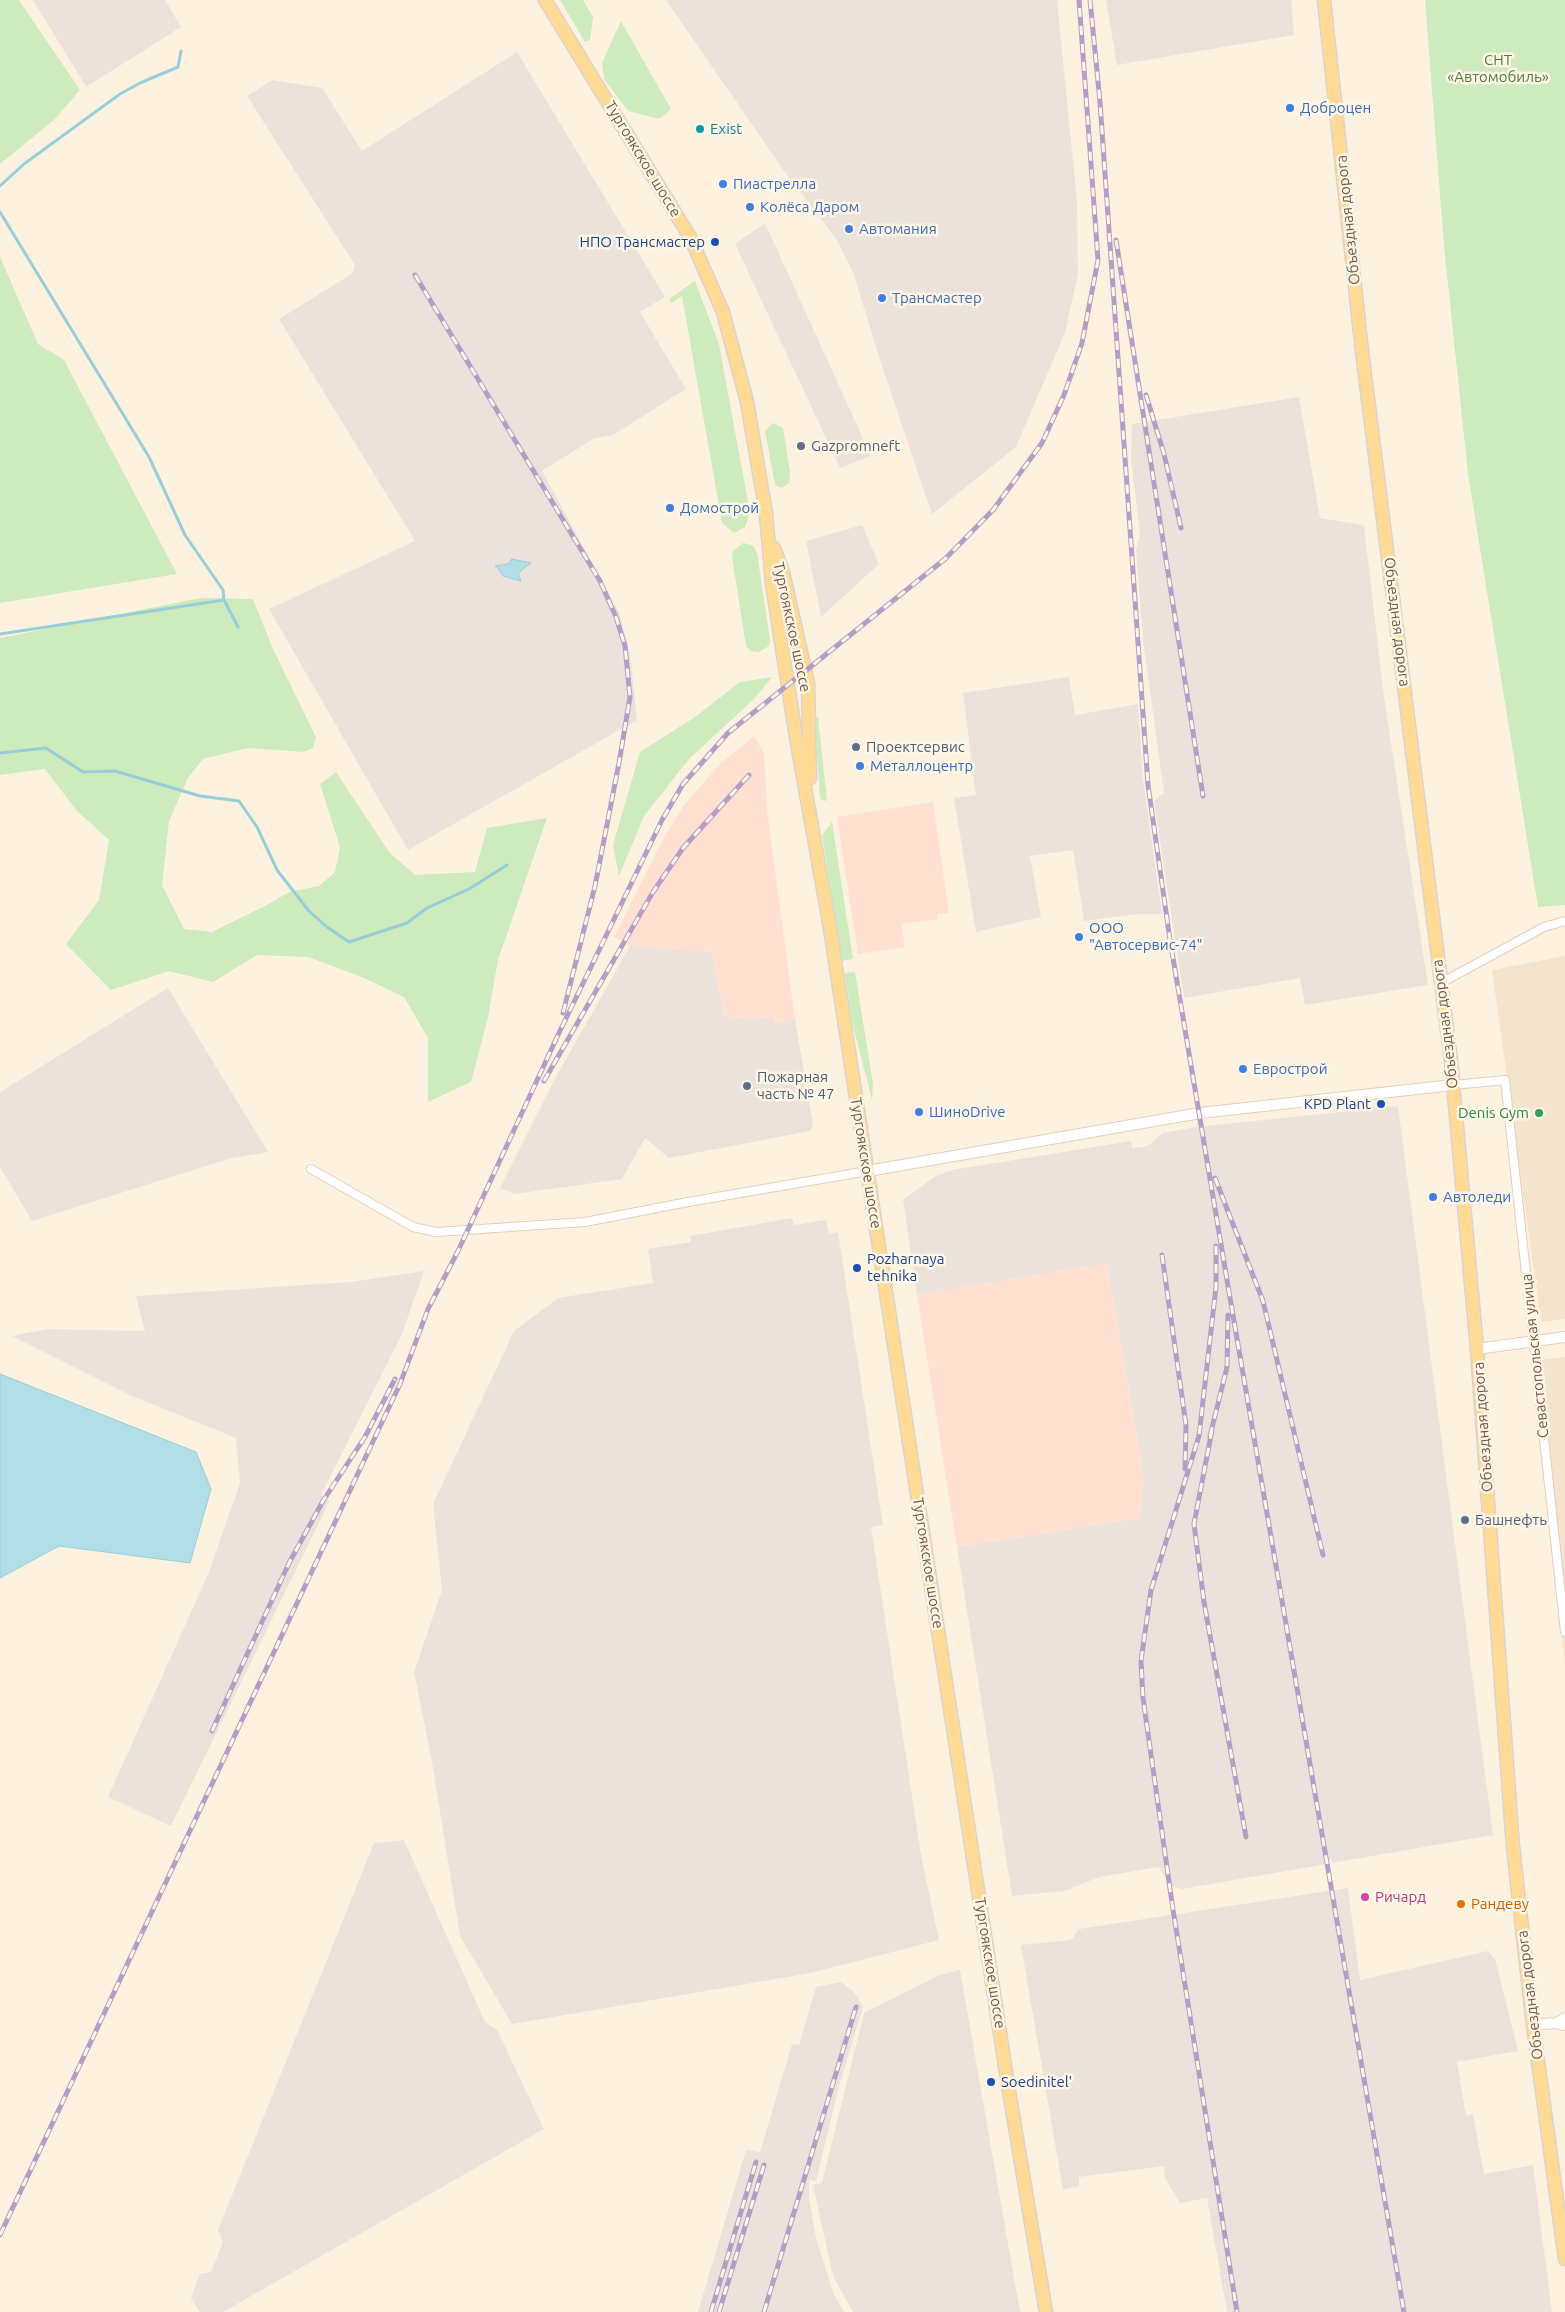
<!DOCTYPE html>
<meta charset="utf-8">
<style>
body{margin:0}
canvas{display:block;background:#fdf2df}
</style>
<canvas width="1565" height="2312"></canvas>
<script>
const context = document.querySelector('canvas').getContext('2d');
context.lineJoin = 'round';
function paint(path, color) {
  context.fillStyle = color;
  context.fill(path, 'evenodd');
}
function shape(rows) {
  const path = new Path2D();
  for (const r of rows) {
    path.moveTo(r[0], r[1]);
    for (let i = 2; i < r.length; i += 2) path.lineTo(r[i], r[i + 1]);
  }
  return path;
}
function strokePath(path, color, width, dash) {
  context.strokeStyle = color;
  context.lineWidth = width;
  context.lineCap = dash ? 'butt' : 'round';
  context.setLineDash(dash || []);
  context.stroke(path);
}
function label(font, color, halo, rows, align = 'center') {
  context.font = font + ' Ubuntu,sans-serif';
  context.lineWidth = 5;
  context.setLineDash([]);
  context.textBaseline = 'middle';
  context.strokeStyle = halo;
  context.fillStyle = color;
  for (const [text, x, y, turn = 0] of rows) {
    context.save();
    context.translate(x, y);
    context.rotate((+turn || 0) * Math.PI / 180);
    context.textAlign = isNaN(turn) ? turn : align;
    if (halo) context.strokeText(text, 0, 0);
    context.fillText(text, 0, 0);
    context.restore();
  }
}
const residential = shape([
 [1565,956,1565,1319,1541,1322,1492,970],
 [1565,1357,1565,1668,1539,1360]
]);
const commercial = shape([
 [754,736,764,753,767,810,795,1019,773,1023,772,1016,753,1019,724,1016,712,952,630,946,614,937,667,832,685,804,719,765],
 [933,802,949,913,937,914,938,919,901,924,905,947,858,954,837,817],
 [1107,1263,1144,1478,1140,1518,957,1547,917,1295]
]);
const industrial = shape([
 [33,0,165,0,181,27,86,87],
 [666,0,1057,0,1077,201,1078,274,1065,333,1016,447,932,514,879,357,854,275,837,240,782,168],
 [1106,0,1291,0,1294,35,1117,65],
 [517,52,665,297,640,312,686,389,613,435,595,438,542,471,619,612,630,654,637,720,408,850,269,609,415,541,279,319,352,274,355,265,247,96,272,80,322,88,362,151],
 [765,223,871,456,840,468,735,244],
 [1299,397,1320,518,1364,525,1383,690,1428,985,1305,1005,1300,978,1184,998,1154,801,1164,793,1143,640,1136,549,1140,535,1131,459,1132,424],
 [862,525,879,564,821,617,806,541],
 [1069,677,1075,715,1138,704,1143,779,1162,914,1137,914,1084,921,1073,850,1030,856,1041,917,976,932,954,798,976,795,963,693],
 [630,946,712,952,724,1016,753,1019,772,1016,774,1023,795,1019,813,1126,810,1131,669,1158,645,1138,622,1179,515,1194,500,1188,557,1075],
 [168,988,268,1152,228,1159,32,1221,0,1167,0,1092],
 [1398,1106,1493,1835,1332,1863,1331,1859,1327,1864,1182,1889,1170,1885,1159,1867,1099,1877,1065,1891,1012,1896,957,1547,1140,1518,1144,1478,1107,1263,917,1295,903,1200,936,1176,952,1170,1131,1141,1132,1148,1148,1146,1163,1133,1196,1127],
 [792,1218,794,1225,826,1220,829,1234,838,1232,883,1525,871,1527,921,1855,939,1940,811,1973,512,2024,460,1936,432,1762,414,1672,442,1590,433,1504,514,1331,558,1298,653,1283,648,1249,691,1242,690,1236],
 [424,1271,402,1334,321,1495,329,1502,171,1826,108,1797,209,1572,240,1483,236,1438,132,1396,12,1336,48,1329,145,1331,136,1296,351,1282],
 [404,1840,485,2022,497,2030,544,2129,223,2312,200,2312,191,2298,200,2274,211,2272,223,2242,218,2230,374,1843],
 [1348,1888,1360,1980,1488,1951,1495,1959,1518,2051,1457,2062,1466,2116,1473,2114,1484,2174,1533,2165,1552,2312,1227,2312,1207,2198,1180,2203,1165,2178,1164,2166,1079,2177,1079,2186,1063,2190,1021,1945,1071,1940,1079,1929],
 [960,1970,1020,2312,853,2312,833,2276,813,2185,822,2183,864,2013,940,1975],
 [841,1982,855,1993,863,2007,839,2086,816,2181,809,2180,809,2199,816,2238,834,2295,844,2312,698,2312,746,2150,760,2152,792,2044,799,2045,816,1987]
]);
const green = shape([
 [0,0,19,0,80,90,55,119,0,164],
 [560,0,583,0,593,17,590,40,585,42],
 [1425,0,1565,0,1565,905,1538,907,1468,474,1444,246],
 [621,21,671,109,659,119,628,111,604,79,602,63],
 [0,257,38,344,64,360,177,574,0,603],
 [695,281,719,344,750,513,745,527,734,533,722,523,682,296,671,303,669,299],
 [773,423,783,428,790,472,789,483,782,488,775,485,765,431],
 [743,543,752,545,757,552,770,640,769,646,759,652,750,651,746,646,732,557,733,551],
 [200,598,253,599,273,649,316,737,313,748,304,752,247,748,203,759,188,778,169,821,162,885,184,929,212,932,265,906,289,892,319,886,335,872,340,847,320,784,336,772,389,852,415,875,475,872,487,828,547,818,498,960,488,1017,471,1082,428,1102,428,1038,404,997,362,977,308,957,257,955,213,982,169,971,111,990,66,944,99,900,109,840,77,811,45,769,0,775,0,638],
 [772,677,754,699,689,759,644,816,619,876,613,845,640,752,695,717,740,682],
 [818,716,827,801,820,799,815,720],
 [832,822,853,959,842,961,822,835],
 [855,972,873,1084,872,1100,852,1022,845,973]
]);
const water = shape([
 [512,559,531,563,518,573,521,581,503,576,499,569,495,566,508,564,512,559],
 [0,1374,196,1452,211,1489,190,1563,59,1546,0,1578,0,1374]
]);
const stream = shape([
 [0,186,24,164,120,94,140,83,178,67,181,51],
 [0,212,149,457,185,535,223,590,224,600],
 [0,634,224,600,238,627],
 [0,753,46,748,83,772,115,771,200,796,239,801,257,827,277,870,309,911,327,927,349,942,407,923,427,908,469,889,507,865]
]);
const minor = shape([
 [1441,983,1544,927,1565,921],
 [1453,1085,1505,1080,1565,1632],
 [311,1169,413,1227,436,1232,585,1222,688,1202,868,1171],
 [1555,2023,1565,2017]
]);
const tertiary = shape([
 [868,1171,1200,1113,1453,1085],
 [1477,1349,1565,1337],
 [1533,2025,1555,2023,1565,2025]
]);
const primary = shape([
 [545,0,690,237,723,312,747,402,766,513,772,584,797,743,829,922,1007,2079,1046,2312],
 [1324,0,1362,351,1451,1061,1477,1349,1513,1847,1533,2025,1565,2259],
 [774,548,783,572,808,683,810,778]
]);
const rail = shape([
 [1090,0,1100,102,1148,785,1170,940,1228,1286,1404,2312],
 [1116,240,1203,796],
 [415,275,600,581,616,617,625,646,630,697,619,763,595,886,563,1013],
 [1146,395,1164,454,1181,528],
 [544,1081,653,892,683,848,749,775],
 [1215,1178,1263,1301,1323,1555],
 [1216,1246,1216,1287,1199,1436,1151,1590,1141,1661,1143,1698,1172,1903,1237,2312],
 [1162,1255,1186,1425,1185,1469],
 [1212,1430,1194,1524,1204,1602,1246,1837],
 [1210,1436,1227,1367,1228,1315],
 [212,1731,289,1563,323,1501,365,1437,395,1379],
 [0,2235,400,1384,428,1309,458,1251,558,1035,662,820,683,784,728,733,945,559,993,510,1042,443,1064,395,1082,343,1098,260,1079,0],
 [711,2312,756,2162],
 [719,2312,764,2165],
 [764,2312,856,2007]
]);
const markers = [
 [1290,108,5,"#3f7fe0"],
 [700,129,5,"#0f9aa8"],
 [723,184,5,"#3f7fe0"],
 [750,207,5,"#3f7fe0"],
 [849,229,5,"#3f7fe0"],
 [715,242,5,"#1a4fb4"],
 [882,298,5,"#3f7fe0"],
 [801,446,5,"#5c6f8a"],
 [670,508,5,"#3f7fe0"],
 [856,747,5,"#5c6f8a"],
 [860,766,5,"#3f7fe0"],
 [1079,937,5,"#3f7fe0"],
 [1243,1069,5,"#3f7fe0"],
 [747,1086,5,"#5c6f8a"],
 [1381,1104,5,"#1a4fb4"],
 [919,1112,5,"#3f7fe0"],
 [1539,1113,5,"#2e9e5b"],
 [1433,1197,5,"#3f7fe0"],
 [857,1268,5,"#1a4fb4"],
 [1465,1520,5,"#5c6f8a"],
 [1365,1897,5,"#d1479c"],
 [1461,1904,5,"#e8710a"],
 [991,2082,5,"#1a4fb4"]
];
const parkNames = [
 ["СНТ",1498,60],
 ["«Автомобиль»",1498,77]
];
const shopNames = [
 ["Доброцен",1300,108],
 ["Пиастрелла",733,184],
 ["Колёса Даром",760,207],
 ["Автомания",859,229],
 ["Трансмастер",892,298],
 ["Домострой",680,508],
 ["Металлоцентр",870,766],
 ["ООО",1089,928],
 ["\"Автосервис-74\"",1089,945],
 ["Еврострой",1253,1069],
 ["ШиноDrive",929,1112],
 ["Автоледи",1443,1197]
];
const cultureNames = [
 ["Exist",710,129]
];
const streetNames = [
 ["Тургоякское шоссе",643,159,59],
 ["Объездная дорога",1348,220,-96],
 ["Объездная дорога",1397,622,83],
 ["Тургоякское шоссе",792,627,78],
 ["Объездная дорога",1445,1024,-97],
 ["Тургоякское шоссе",866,1163,81],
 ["Севастопольская улица",1535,1356,-96],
 ["Объездная дорога",1483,1427,-94],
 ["Тургоякское шоссе",928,1563,81],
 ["Тургоякское шоссе",990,1963,81],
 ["Объездная дорога",1530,1995,-97]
];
const transitNames = [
 ["НПО Трансмастер",705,242],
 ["KPD Plant",1371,1104],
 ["Pozharnaya",867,1259,"left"],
 ["tehnika",867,1276,"left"],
 ["Soedinitel'",1001,2082,"left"]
];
const serviceNames = [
 ["Gazpromneft",811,446],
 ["Проектсервис",866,747],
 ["Пожарная",757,1077],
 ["часть № 47",757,1094],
 ["Башнефть",1475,1520]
];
const leisureNames = [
 ["Denis Gym",1529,1113]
];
const hotelNames = [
 ["Ричард",1375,1897]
];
const foodNames = [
 ["Рандеву",1471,1904]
];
paint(residential, '#f5e4cd');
paint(commercial, '#ffe0d1');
paint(industrial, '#ebe3db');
paint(green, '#ceebbd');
paint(water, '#b2dee7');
strokePath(water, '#98ceda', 1);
strokePath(stream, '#98ceda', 3);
strokePath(minor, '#e2ceba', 10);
strokePath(tertiary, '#e2ceba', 12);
strokePath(primary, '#dbd3cf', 15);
strokePath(minor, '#fff', 8);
strokePath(tertiary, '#fff', 10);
strokePath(primary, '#ffda94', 12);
strokePath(rail, '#b59ec6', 5);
strokePath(rail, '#fff6e6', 3, [9]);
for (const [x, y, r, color] of markers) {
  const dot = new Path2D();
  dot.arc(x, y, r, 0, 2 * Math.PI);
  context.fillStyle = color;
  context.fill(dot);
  strokePath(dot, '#fff6e6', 2);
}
label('15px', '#4d7b3d', '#fff6e6', parkNames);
label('15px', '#366cbe', '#fff6e6', shopNames, 'left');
label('15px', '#0d838f', '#fff6e6', cultureNames, 'left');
label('15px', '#755745', '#fff6e6', streetNames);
label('15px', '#164399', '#fff6e6', transitNames, 'right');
label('15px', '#4e5e75', '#fff6e6', serviceNames, 'left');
label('15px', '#27864d', '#fff6e6', leisureNames, 'right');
label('15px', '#b23c85', '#fff6e6', hotelNames, 'left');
label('15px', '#c56008', '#fff6e6', foodNames, 'left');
</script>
